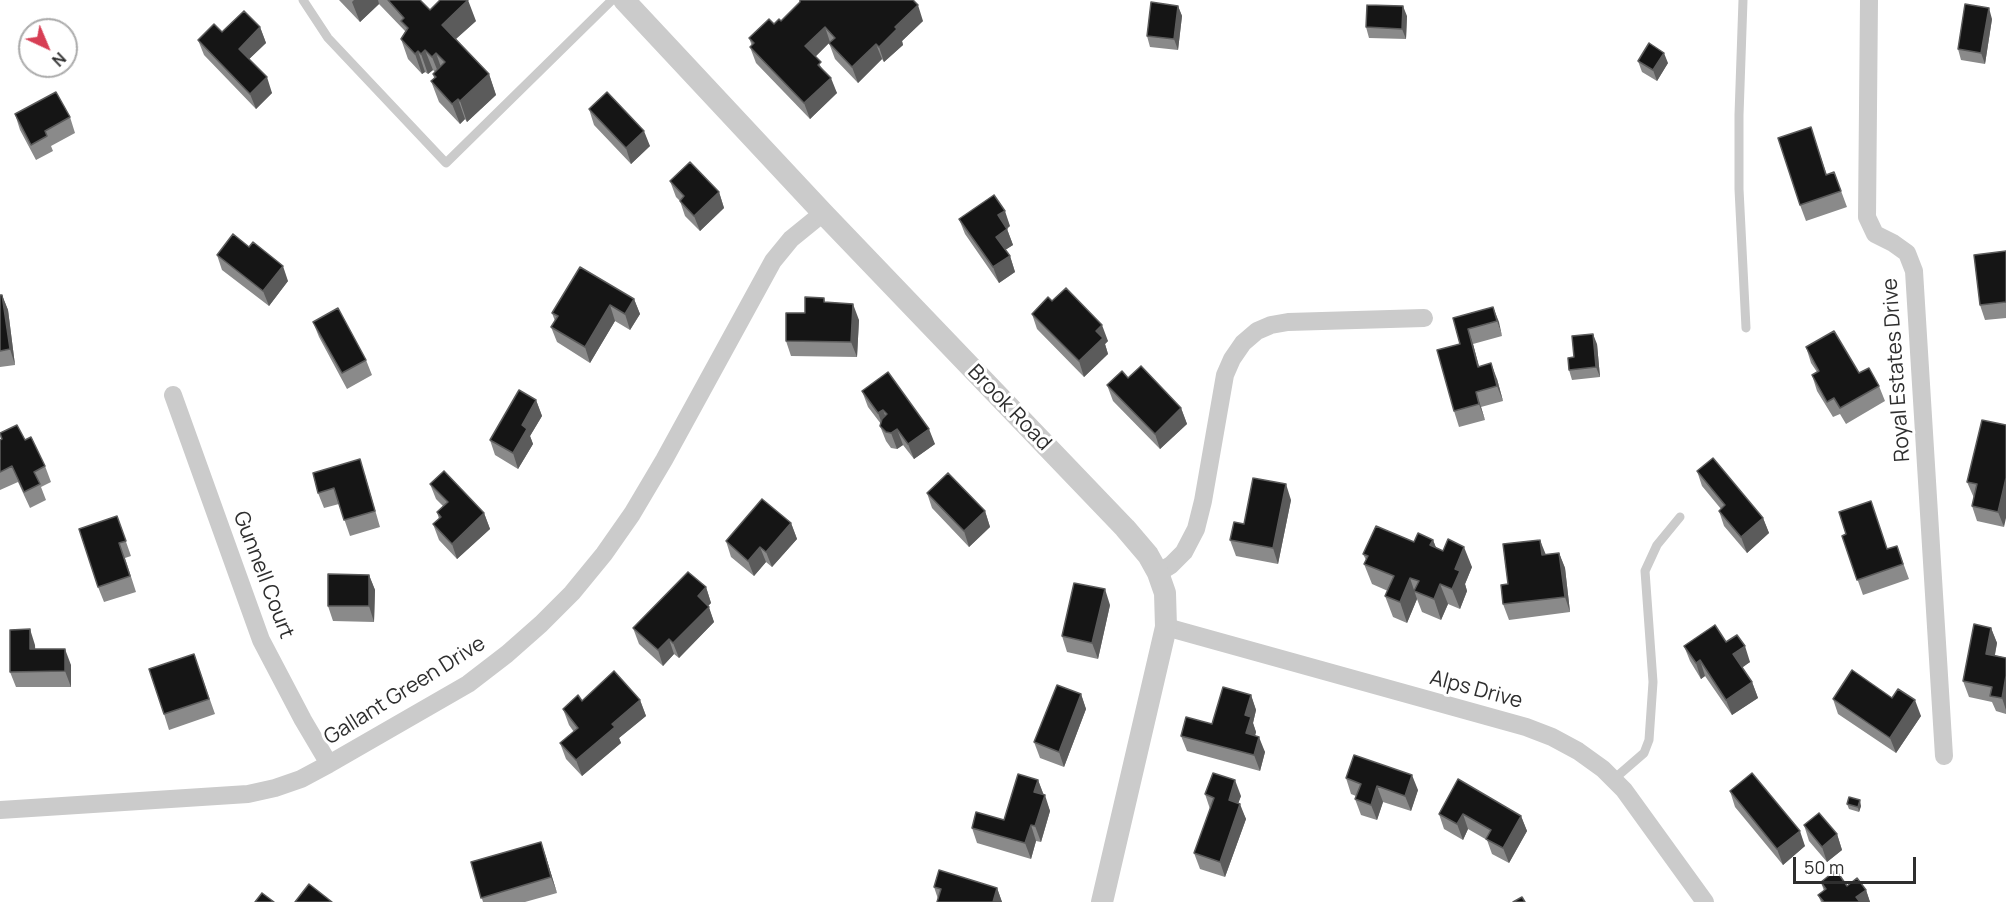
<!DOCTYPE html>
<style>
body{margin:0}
#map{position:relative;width:2006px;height:902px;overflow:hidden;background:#fff;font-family:Manrope,sans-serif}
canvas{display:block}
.north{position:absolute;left:18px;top:18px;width:60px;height:60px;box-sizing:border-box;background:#fff;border:2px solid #ababab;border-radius:50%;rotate:136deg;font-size:16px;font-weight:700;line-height:24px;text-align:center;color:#2e2e2e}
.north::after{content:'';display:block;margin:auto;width:21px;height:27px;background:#d73e54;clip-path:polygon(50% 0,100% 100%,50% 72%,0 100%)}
.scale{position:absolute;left:1793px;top:857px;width:123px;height:27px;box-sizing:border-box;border:3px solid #2e2e2e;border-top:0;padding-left:8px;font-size:18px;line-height:21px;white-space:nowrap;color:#2e2e2e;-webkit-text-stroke:4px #fff;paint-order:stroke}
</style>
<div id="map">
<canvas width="2006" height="902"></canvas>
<div class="north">N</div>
<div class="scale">50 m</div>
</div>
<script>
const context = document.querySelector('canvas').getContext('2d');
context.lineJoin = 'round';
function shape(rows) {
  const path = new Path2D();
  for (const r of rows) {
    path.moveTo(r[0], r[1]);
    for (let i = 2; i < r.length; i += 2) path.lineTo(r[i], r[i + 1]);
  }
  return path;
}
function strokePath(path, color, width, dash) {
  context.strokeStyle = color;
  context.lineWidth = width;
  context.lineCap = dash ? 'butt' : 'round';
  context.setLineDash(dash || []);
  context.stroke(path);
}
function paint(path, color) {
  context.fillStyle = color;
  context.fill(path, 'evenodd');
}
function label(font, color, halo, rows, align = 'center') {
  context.font = font + ' Manrope,sans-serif';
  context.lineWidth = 6;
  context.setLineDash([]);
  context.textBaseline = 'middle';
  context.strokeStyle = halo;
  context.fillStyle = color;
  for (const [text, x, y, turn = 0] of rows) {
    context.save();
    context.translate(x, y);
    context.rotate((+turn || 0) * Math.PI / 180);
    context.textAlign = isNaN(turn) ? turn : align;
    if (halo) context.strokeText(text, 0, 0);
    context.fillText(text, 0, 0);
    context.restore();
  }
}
const service = shape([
 [303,0,328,38,446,163,612,0],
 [1743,0,1739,115,1739,189,1746,328],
 [1614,779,1644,753,1649,740,1653,682,1645,571,1657,545,1680,517]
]);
const minor = shape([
 [1869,0,1867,217,1875,234,1893,243,1907,253,1914,271,1944,756],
 [173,395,261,640,303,720,329,764],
 [1158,573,1171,565,1184,552,1196,529,1203,501,1225,375,1232,359,1243,343,1257,331,1271,325,1288,322,1424,318],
 [1166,627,1526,727,1552,737,1578,751,1603,769,1624,790,1705,902],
 [0,810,248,794,275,788,301,779,329,764,468,684,507,654,541,624,572,593,604,554,632,514,664,460,773,261,791,239,823,213]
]);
const tertiary = shape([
 [624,0,823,213,1125,528,1148,555,1158,573,1165,593,1166,627,1102,902]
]);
const wall = shape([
 [339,0,420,0,430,10,476,21,456,39,489,74,496,95,467,122,465,119,460,124,439,102,431,81,434,78,433,74,435,72,433,70,428,74,425,72,422,74,408,59,401,39,405,32,405,31,379,4,360,22],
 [800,2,923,21,902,41,903,45,884,62,882,59,858,83,835,59,829,43,815,57,837,93,810,119,756,63,750,47,752,46,749,38,774,24,781,21],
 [1178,6,1182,16,1178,50,1150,47,1147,36],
 [1407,16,1406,39,1369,38,1366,27],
 [1992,19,1985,64,1961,60,1958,49],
 [260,27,266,43,249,59,272,93,256,109,204,55,198,40,222,32],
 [1638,61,1668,63,1657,81,1642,72],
 [589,109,650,146,631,164,594,125],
 [15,114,70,117,75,133,51,146,53,151,36,160,20,130],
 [1816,143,1827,175,1834,172,1847,207,1806,221,1800,205],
 [670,181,719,192,724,208,700,231,685,216,680,201,676,197],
 [959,219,1010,226,1007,229,1013,245,1005,250,1010,256,1015,272,999,283,965,234],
 [2006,251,2006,318,1985,320,1980,305],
 [217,255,288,281,269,306,222,270],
 [0,295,2,295,8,310,15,365,0,367],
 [824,298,825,302,859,320,857,357,791,356,786,341,805,313],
 [634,299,640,314,630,330,615,321,590,363,557,342,551,327,555,321,552,313],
 [1052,301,1108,341,1105,344,1108,354,1084,377,1037,329,1032,314],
 [1493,307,1502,336,1473,344,1479,366,1497,379,1503,401,1481,407,1485,420,1459,427,1454,411,1460,344,1453,318],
 [313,322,366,360,372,375,347,389,319,337],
 [1597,344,1600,377,1572,380,1569,370,1574,357],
 [1806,347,1859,373,1879,386,1885,401,1846,424,1840,414,1833,417,1817,391,1812,375,1817,372,1811,363],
 [1128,378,1181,408,1187,424,1160,449,1113,401,1107,385],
 [862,391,935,444,914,459,903,445,897,449,891,448,886,441,880,426,881,424,868,407],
 [536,400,542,416,530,436,533,444,518,469,495,455,490,440],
 [1982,420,2004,527,1977,521,1972,506,1974,498,1967,482],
 [0,436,25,440,45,466,51,482,41,487,46,500,30,508,18,482,0,490,0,440,1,439],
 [1697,471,1763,518,1769,533,1747,553,1724,526,1719,511,1721,509,1702,486],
 [365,475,380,527,350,536,339,504,324,508,318,493],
 [430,484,484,513,490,529,457,559,439,540,433,524,439,519,437,512,443,506,436,499],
 [927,493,985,511,990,527,969,547,932,508],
 [1291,500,1278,564,1236,556,1230,540,1244,524],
 [117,516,131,556,125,558,136,592,104,602,98,587],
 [791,523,797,539,772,567,766,562,754,576,731,557,726,541],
 [1842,536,1887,549,1897,546,1909,579,1863,595],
 [1433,540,1436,548,1472,567,1465,584,1467,591,1460,609,1448,604,1441,620,1422,612,1417,599,1407,623,1393,617,1385,596,1388,591,1372,584,1364,564,1366,560,1363,554,1414,542],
 [1559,553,1565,568,1570,612,1509,620,1503,604,1508,584,1546,555],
 [369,575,375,590,374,622,333,621,328,606],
 [706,587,711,603,708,606,714,622,679,658,674,654,663,666,639,644,633,628],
 [1110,605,1098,659,1067,652,1062,636],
 [1991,628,1997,643,1995,655,2006,658,2006,714,1996,711,1992,702,1969,697,1963,681],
 [1726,642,1750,662,1742,667,1752,682,1758,698,1732,715,1705,676,1701,679,1690,661,1684,646],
 [35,645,35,649,71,665,71,687,16,687,10,672],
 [194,654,215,714,169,730,164,714],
 [1081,694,1086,709,1064,767,1040,758,1034,742],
 [1251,695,1256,710,1253,723,1256,732,1255,736,1265,752,1260,771,1187,751,1181,736,1212,724],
 [1892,698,1921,716,1896,753,1838,714,1833,699],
 [640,700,646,716,619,738,621,743,582,776,566,759,560,743,574,732,569,725,563,709,582,701],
 [1346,778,1418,790,1411,811,1383,802,1377,820,1361,815,1355,799,1356,796,1351,794],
 [1458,779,1521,816,1527,831,1509,863,1492,854,1487,840,1468,829,1463,840,1444,829,1439,814],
 [1038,780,1050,811,1041,842,1036,841,1031,859,977,843,972,828,1004,820],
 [1730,791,1805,846,1783,865,1735,807],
 [1205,794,1241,796,1238,803,1246,819,1225,877,1200,869,1194,853,1210,809],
 [1847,804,1861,806,1859,812,1849,809],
 [1804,825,1837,834,1842,850,1827,862,1809,841],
 [541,842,557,893,525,902,483,902,471,862],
 [1821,882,1847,886,1866,890,1870,902,1821,902,1818,895,1824,891],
 [934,887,997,888,1002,902,937,902,938,899]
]);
const shadedWall = shape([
 [354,0,378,0,379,4,360,22,352,2],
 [468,0,476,21,449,45,442,25],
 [918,5,923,21,902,41,903,45,884,62,879,47,895,27],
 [1178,6,1182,16,1178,50,1174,39],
 [1403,6,1407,16,1406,39,1402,29],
 [1989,8,1992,19,1985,64,1981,53],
 [260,27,266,43,244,64,239,49],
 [825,27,830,42,811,61,805,46],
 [876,44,882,59,858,83,852,67],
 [425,50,433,70,428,74,421,54],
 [418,51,425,72,422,74,415,54],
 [436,53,443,73,440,77,432,57],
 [1664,53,1668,63,1657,81,1653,70],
 [489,74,496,95,467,122,460,101],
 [267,77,272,93,256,109,250,94],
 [831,78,837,93,810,119,804,103],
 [458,99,465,119,460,124,452,104],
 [644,131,650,146,631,164,626,148],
 [719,192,724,208,700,231,694,216],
 [1005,211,1010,226,1003,231,998,215],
 [1007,229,1013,245,1002,252,996,237],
 [1010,256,1015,272,999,283,993,267],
 [283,266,288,281,269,306,263,291],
 [2,295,8,310,15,365,10,349],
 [634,299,640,314,630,330,625,314],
 [853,304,859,320,857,357,851,342],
 [610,305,615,321,590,363,585,347],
 [1493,307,1499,322,1502,336,1497,321],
 [1102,325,1108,341,1105,344,1108,354,1084,377,1079,361,1096,331],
 [1468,329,1473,344,1483,382,1478,367],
 [1593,334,1597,344,1600,377,1596,367],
 [1491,363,1497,379,1503,401,1497,386],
 [1476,392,1481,407,1485,420,1479,404],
 [536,400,542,416,530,436,533,444,518,469,513,453,522,425],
 [1181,408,1187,424,1160,449,1155,434],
 [883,410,889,425,884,429,878,413],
 [897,429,903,445,897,449,891,433],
 [929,429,935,444,914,459,908,444],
 [2006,478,2006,518,2004,527,1998,512],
 [1286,484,1291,500,1278,564,1273,548],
 [985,511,990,527,969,547,964,531],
 [484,513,490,529,457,559,452,544],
 [1763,518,1769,533,1747,553,1741,537],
 [791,523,797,539,772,567,766,552],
 [1433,540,1441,560,1430,545],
 [1540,540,1546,555,1542,555],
 [760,547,766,562,754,576,748,561],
 [1464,547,1472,567,1465,584,1467,591,1460,609,1452,589,1455,569],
 [1559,553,1565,568,1570,612,1565,597],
 [369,575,375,590,374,622,369,606],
 [1410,578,1417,599,1407,623,1400,602],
 [1440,584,1448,604,1441,620,1434,599],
 [706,587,711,603,703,611,698,596],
 [1105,589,1110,605,1098,659,1092,643],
 [709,607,714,622,679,658,673,643],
 [1991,628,1997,643,1992,669,1986,654],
 [30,629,35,645,36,665,30,649],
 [669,639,674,654,663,666,658,650],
 [1745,646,1750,662,1739,670,1733,654],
 [65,649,71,665,71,687,65,671],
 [1700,660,1705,676,1701,679,1696,663],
 [2006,676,2006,710,2002,698],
 [1752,682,1758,698,1732,715,1726,700],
 [1081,694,1086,709,1064,767,1059,752],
 [1251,695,1256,710,1253,723,1256,732,1251,749,1246,733,1245,715],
 [640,700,646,716,619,738,621,743,582,776,576,760,612,724],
 [1915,700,1921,716,1896,753,1890,738],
 [1259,737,1265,752,1260,771,1254,755],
 [1412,775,1418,790,1411,811,1405,796],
 [1038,780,1044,796,1034,792],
 [1235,780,1241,796,1234,815,1229,800],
 [1377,786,1383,802,1377,820,1371,805],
 [1045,795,1050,811,1041,842,1035,826],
 [1860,800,1861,806,1859,812,1858,807],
 [1240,804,1246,819,1225,877,1220,862],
 [1463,814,1468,829,1463,840,1457,824],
 [1521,816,1527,831,1509,863,1503,848],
 [1031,825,1036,841,1031,859,1025,843],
 [1800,831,1805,846,1783,865,1777,849],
 [1837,834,1842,850,1827,862,1822,847],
 [541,842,546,857,557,893,551,877],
 [997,888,1002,902,993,902],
 [1866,890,1870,902,1858,902,1856,897]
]);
const building = shape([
 [388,0,420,0,430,10,440,0,468,0,442,25,489,74,460,101,458,99,452,104,431,81,436,77,433,74,445,62,436,53,432,57,425,50,421,54,418,51,415,54,401,39,408,28,401,21,404,18,388,0],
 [800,0,913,0,918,5,895,27,897,29,879,47,876,44,852,67,829,43,835,38,825,27,805,46,821,62,818,65,831,78,804,103,750,47,754,43,749,38,769,19,774,24,779,19,781,21,800,2,800,0],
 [1151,2,1178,6,1174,39,1147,36,1151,2],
 [1965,4,1989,8,1981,53,1958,49,1965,4],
 [1367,5,1403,6,1402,29,1366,27,1367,5],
 [244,11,260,27,239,49,267,77,250,94,198,40,214,24,222,32,244,11],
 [1649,43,1664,53,1653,70,1638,61,1649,43],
 [56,92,70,117,45,131,47,136,31,145,15,114,56,92],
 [607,92,644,131,626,148,589,109,607,92],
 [1811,127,1826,175,1834,172,1841,191,1800,205,1778,138,1811,127],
 [690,162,719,192,694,216,680,201,684,196,670,181,690,162],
 [994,195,1005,211,998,215,1007,229,996,237,1010,256,993,267,959,219,994,195],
 [233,234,249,247,253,242,283,266,263,291,217,255,233,234],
 [2006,251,2006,302,1980,305,1974,255,2006,251],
 [580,267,634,299,625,314,610,305,585,347,551,327,558,316,552,313,580,267],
 [1066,288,1102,325,1096,331,1103,338,1079,361,1032,314,1048,297,1052,301,1066,288],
 [0,295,2,295,10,349,0,351,0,295],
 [805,297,824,298,824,302,853,304,851,342,786,341,786,313,805,313,805,297],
 [1493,307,1497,321,1468,329,1478,367,1491,363,1497,386,1476,392,1479,404,1454,411,1437,350,1460,344,1453,318,1493,307],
 [338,308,366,360,342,373,313,322,338,308],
 [1834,331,1859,373,1869,368,1879,386,1840,408,1834,398,1827,402,1812,375,1819,371,1806,347,1834,331],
 [1593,334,1596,367,1569,370,1568,358,1574,357,1572,336,1593,334],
 [1141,366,1181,408,1155,434,1107,385,1122,371,1128,378,1141,366],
 [888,372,929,429,908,444,897,429,891,433,886,432,880,426,882,419,887,414,883,410,878,413,862,391,888,372],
 [519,390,536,400,522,425,527,429,513,453,490,440,519,390],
 [1982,420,2006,425,2006,478,1998,512,1972,506,1977,484,1967,482,1982,420],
 [17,425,25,440,31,437,45,466,34,472,40,484,24,492,12,466,0,472,0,440,2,439,0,433,17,425],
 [1713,458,1763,518,1741,537,1719,511,1725,505,1697,471,1713,458],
 [360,459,375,511,344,520,334,488,318,493,313,473,360,459],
 [444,471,484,513,452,544,433,524,441,517,437,512,448,502,430,484,444,471],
 [948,473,985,511,964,531,927,493,948,473],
 [1253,478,1286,484,1273,548,1230,540,1234,522,1244,524,1253,478],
 [762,499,791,523,766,552,760,547,748,561,726,541,762,499],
 [1871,501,1887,549,1897,546,1903,564,1857,580,1842,536,1846,534,1839,512,1871,501],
 [117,516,126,541,119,543,130,576,98,587,79,529,117,516],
 [1376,526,1414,542,1418,533,1433,540,1430,545,1443,551,1448,539,1464,547,1455,569,1460,571,1452,589,1440,584,1434,599,1414,591,1419,581,1410,578,1400,602,1385,596,1394,576,1364,564,1368,556,1363,554,1376,526],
 [1540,540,1542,555,1559,553,1565,597,1503,604,1501,585,1508,584,1503,544,1540,540],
 [688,572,706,587,698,596,709,607,673,643,669,639,658,650,633,628,688,572],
 [328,574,369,575,369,606,328,606,328,574],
 [1074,583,1105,589,1092,643,1062,636,1074,583],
 [1974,624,1991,628,1986,654,2006,658,2006,676,2002,698,1990,696,1992,687,1963,681,1974,624],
 [1715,625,1726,642,1737,635,1745,646,1733,654,1752,682,1726,700,1700,660,1696,663,1684,646,1715,625],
 [30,629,30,649,65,649,65,671,10,672,10,630,30,629],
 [194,654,209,699,164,714,149,669,194,654],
 [1852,670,1892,698,1898,689,1915,700,1890,738,1833,699,1852,670],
 [614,671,640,700,612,724,615,727,576,760,560,743,578,728,563,709,578,695,582,701,614,671],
 [1057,685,1081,694,1059,752,1034,742,1057,685],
 [1223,687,1251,695,1245,715,1251,717,1246,733,1259,737,1254,755,1181,736,1186,717,1212,724,1223,687],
 [1354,755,1412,775,1405,796,1377,786,1371,805,1355,799,1361,784,1346,778,1354,755],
 [1213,773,1235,780,1229,800,1240,804,1220,862,1194,853,1214,798,1205,794,1213,773],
 [1752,773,1800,831,1777,849,1730,791,1752,773],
 [1018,774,1038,780,1034,792,1045,795,1035,826,1031,825,1025,843,972,828,976,812,1004,820,1018,774],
 [1458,779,1521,816,1503,848,1486,839,1491,830,1463,814,1457,824,1439,814,1458,779],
 [1849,797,1860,800,1858,807,1847,804,1849,797],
 [1819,813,1837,834,1822,847,1804,825,1819,813],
 [541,842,551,877,481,898,471,862,541,842],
 [939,870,997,888,993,902,937,902,941,889,934,887,939,870],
 [1836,870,1847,886,1857,878,1866,890,1856,897,1860,902,1824,902,1818,895,1826,889,1821,882,1836,870],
 [309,884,332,902,295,902,309,884],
 [262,893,274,902,255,902,262,893],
 [1522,897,1525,902,1513,902,1522,897]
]);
const streetNames = [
 ["Royal Estates Drive",1897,370,-94],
 ["Brook Road",1009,408,46],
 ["Gunnell Court",263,575,69],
 ["Alps Drive",1476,690,15],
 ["Gallant Green Drive",405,691,-32]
];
strokePath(service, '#cbcbcb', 9);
strokePath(minor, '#cbcbcb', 18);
strokePath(tertiary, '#cbcbcb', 22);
paint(wall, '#8a8a8a');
paint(shadedWall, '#5b5b5b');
paint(building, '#151515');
strokePath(building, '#5b5b5b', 1.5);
label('21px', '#2e2e2e', '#fff', streetNames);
</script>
